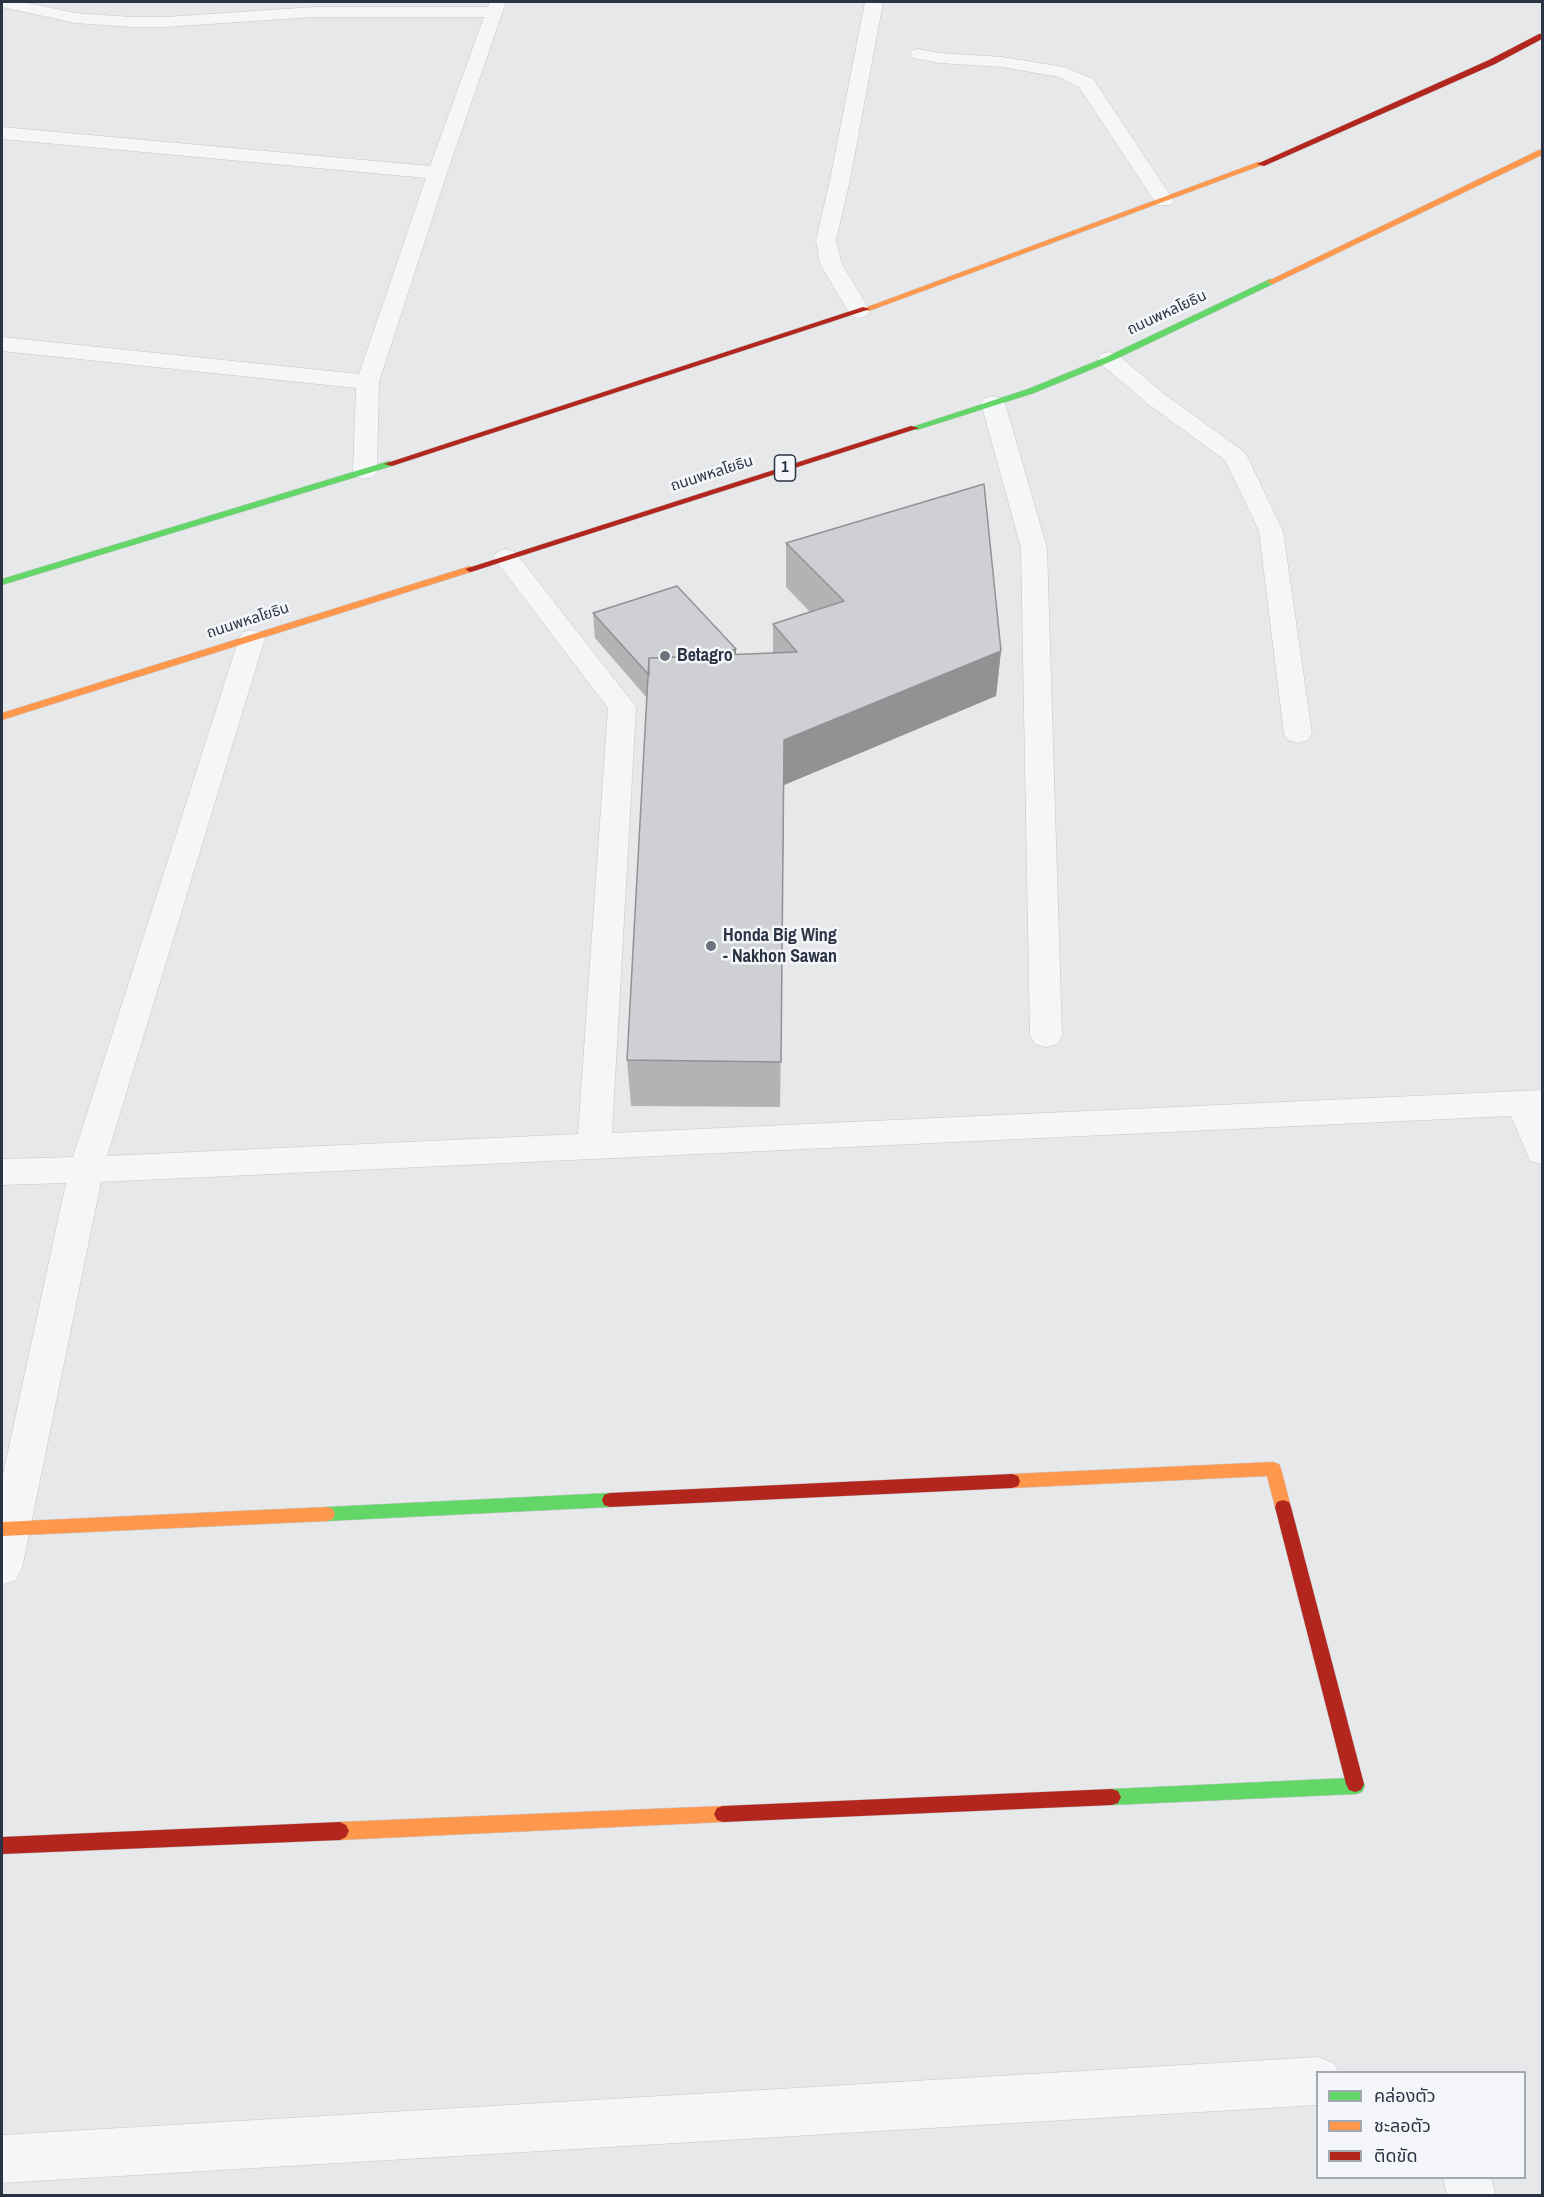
<!DOCTYPE html>
<meta charset="utf-8">
<style>
body{margin:0}
#map{position:relative;width:1544px;height:2197px;overflow:hidden;background:#e6e8ea;font-family:"Archivo Narrow","Noto Sans Thai",sans-serif}
canvas{display:block}
.frame{position:absolute;inset:0;border:3px solid #2b3445;pointer-events:none}
.legend{position:absolute;left:1316px;top:2071px;width:210px;height:108px;box-sizing:border-box;background:#f4f6f9;border:2px solid #a4a8b1;margin:0;padding:8px 10px;list-style:none;font-size:18px;color:#2b3445}
.legend li{display:flex;align-items:center;gap:12px;height:30px}
.legend b{width:30px;border:2px solid #a4a8b1}
</style>
<div id="map">
<canvas width="1544" height="2197"></canvas>
<div class="frame"></div>
<ul class="legend">
<li><b style="height:8px;background:#63d668"></b>คล่องตัว</li>
<li><b style="height:8px;background:#ff974d"></b>ชะลอตัว</li>
<li><b style="height:8px;background:#b3261e"></b>ติดขัด</li>
</ul>
</div>
<script>
const context = document.querySelector('canvas').getContext('2d');
context.lineJoin = 'round';
function shape(rows) {
  const path = new Path2D();
  for (const r of rows) {
    path.moveTo(r[0], r[1]);
    for (let i = 2; i < r.length; i += 2) path.lineTo(r[i], r[i + 1]);
  }
  return path;
}
function strokePath(path, color, width, dash) {
  context.strokeStyle = color;
  context.lineWidth = width;
  context.lineCap = dash ? 'butt' : 'round';
  context.setLineDash(dash || []);
  context.stroke(path);
}
function paint(path, color) {
  context.fillStyle = color;
  context.fill(path, 'evenodd');
}
function label(font, color, halo, rows, align = 'center') {
  context.font = font + ' "Archivo Narrow","Noto Sans Thai",sans-serif';
  context.lineWidth = 5;
  context.setLineDash([]);
  context.textBaseline = 'middle';
  context.strokeStyle = halo;
  context.fillStyle = color;
  for (const [text, x, y, turn = 0] of rows) {
    context.save();
    context.translate(x, y);
    context.rotate((+turn || 0) * Math.PI / 180);
    context.textAlign = isNaN(turn) ? turn : align;
    if (halo) context.strokeText(text, 0, 0);
    context.fillText(text, 0, 0);
    context.restore();
  }
}
const lane = shape([
 [919,49,939,53,1002,57,1064,67,1093,79,1174,201,1171,205,1157,205,1079,87,1059,77,1002,67,939,63,913,58,910,54,913,50,919,49],
 [1109,352,1117,354,1164,394,1243,451,1247,456,1283,531,1312,734,1308,740,1298,743,1288,740,1284,734,1259,531,1225,460,1148,404,1101,364,1098,359,1101,354,1109,352],
 [993,396,1001,398,1005,403,1047,548,1062,1036,1057,1044,1046,1047,1035,1044,1030,1036,1021,548,981,403,985,398,993,396]
]);
const street = shape([
 [2,2,23,2,75,13,132,17,165,17,314,7,488,7,490,2,506,2,447,173,379,382,377,472,373,477,365,479,357,477,353,472,356,388,2,351,2,337,359,374,426,178,2,139,2,127,430,166,484,17,314,17,165,27,132,27,75,23,2,7,2,2],
 [865,2,883,2,850,180,836,240,842,264,870,311,867,316,859,318,851,316,820,264,816,240,830,180,865,2],
 [506,549,515,552,636,707,612,1133,1542,1090,1542,1164,1530,1161,1511,1116,101,1182,22,1568,16,1580,2,1585,2,1479,66,1183,2,1185,2,1159,73,1157,239,638,243,632,252,630,261,632,265,638,107,1156,578,1134,608,708,493,557,497,552,506,549],
 [1318,2057,1335,2064,1338,2072,1318,2072,1318,2105,2,2183,2,2135,1318,2057],
 [1443,2178,1491,2178,1496,2196,1447,2196,1443,2178]
]);
const fast = shape([
 [1270,279,1273,280,1273,284,1112,361,1034,393,917,430,909,428,1028,389,1106,357,1270,279],
 [389,461,394,464,392,466,2,585,2,579,389,461],
 [610,1493,616,1495,618,1500,616,1505,610,1507,327,1521,321,1519,319,1514,321,1509,327,1507,610,1493],
 [1355,1776,1361,1778,1365,1786,1362,1792,1356,1794,1112,1805,1106,1803,1103,1797,1106,1791,1112,1789,1349,1778,1355,1776]
]);
const slow = shape([
 [1539,150,1542,150,1542,155,1273,284,1266,282,1539,150],
 [1258,162,1265,164,869,311,862,309,1258,162],
 [470,566,475,569,474,571,2,720,2,713,470,566],
 [1273,1462,1279,1464,1281,1469,1291,1507,1289,1512,1283,1514,1277,1512,1275,1507,1267,1476,1012,1488,1006,1486,1004,1481,1006,1476,1012,1474,1273,1462],
 [327,1507,333,1509,335,1514,333,1519,327,1521,2,1536,2,1522,327,1507],
 [723,1806,729,1808,732,1814,729,1820,723,1822,340,1840,334,1837,331,1831,334,1825,340,1822,723,1806]
]);
const jam = shape([
 [1539,34,1542,34,1542,39,1495,64,1264,166,1257,164,1489,60,1539,34],
 [863,307,870,309,392,466,384,464,863,307],
 [911,426,919,428,474,571,470,572,465,569,911,426],
 [1012,1474,1018,1476,1020,1481,1018,1486,1012,1488,610,1507,604,1505,602,1500,604,1495,610,1493,1012,1474],
 [1283,1500,1289,1502,1291,1507,1364,1784,1361,1790,1355,1792,1349,1790,1346,1784,1275,1507,1277,1502,1283,1500],
 [1112,1789,1118,1791,1121,1797,1118,1803,1112,1805,723,1822,717,1820,714,1814,717,1808,723,1806,1112,1789],
 [340,1822,346,1825,349,1831,346,1837,340,1840,2,1854,2,1837,340,1822]
]);
const wall = shape([
 [786,543,1001,651,996,696,784,785,780,1107,631,1106,627,1060,647,698,595,638,593,613,736,655,773,653,773,624,810,612,786,587]
]);
const shadedWall = shape([
 [736,649,736,674,650,677],
 [1001,651,996,696,784,785,780,1107,784,740]
]);
const building = shape([
 [984,484,1001,651,784,740,781,1062,627,1060,649,658,797,652,773,624,844,601,786,543,984,484],
 [677,586,736,649,715,656,649,658,649,675,593,613,677,586]
]);
const markers = [
 [665,656,6,"#6c737f"],
 [711,946,6,"#6c737f"]
];
const farStreetnames = [
 ["ถนนพหลโยธิน",1167,313,-25],
 ["ถนนพหลโยธิน",712,474,-18],
 ["ถนนพหลโยธิน",248,621,-18]
];
const shields = [
 [785,468,21]
];
const shieldNames = [
 ["1",785,468]
];
const poiNames = [
 ["Betagro",677,656],
 ["Honda Big Wing",723,936],
 ["- Nakhon Sawan",723,957]
];
strokePath(lane, '#c4c6c8', 1);
strokePath(street, '#c4c6c8', 1);
strokePath(fast, '#c4c6c8', 1);
strokePath(slow, '#c4c6c8', 1);
strokePath(jam, '#c4c6c8', 1);
paint(lane, '#f5f6f7');
paint(street, '#f5f6f7');
paint(fast, '#63d668');
paint(slow, '#ff974d');
paint(jam, '#b3261e');
paint(wall, '#b1b3b5');
paint(shadedWall, '#909294');
paint(building, '#ced0d3');
strokePath(building, '#909294', 1.5);
for (const [x, y, r, color] of markers) {
  const dot = new Path2D();
  dot.arc(x, y, r, 0, 2 * Math.PI);
  context.fillStyle = color;
  context.fill(dot);
  strokePath(dot, '#f4f6f9', 2);
}
label('15px', '#2b3445', '#f4f6f9', farStreetnames);
for (const [x, y, w] of shields) {
  const box = new Path2D();
  box.roundRect(x - w / 2, y - 13, w, 26, 4.5);
  context.fillStyle = '#f4f6f9';
  context.fill(box);
  strokePath(box, '#2b3445', 1.5);
}
label('bold 16px', '#2b3445', null, shieldNames);
label('bold 18px', '#2b3445', '#f4f6f9', poiNames, 'left');
</script>
